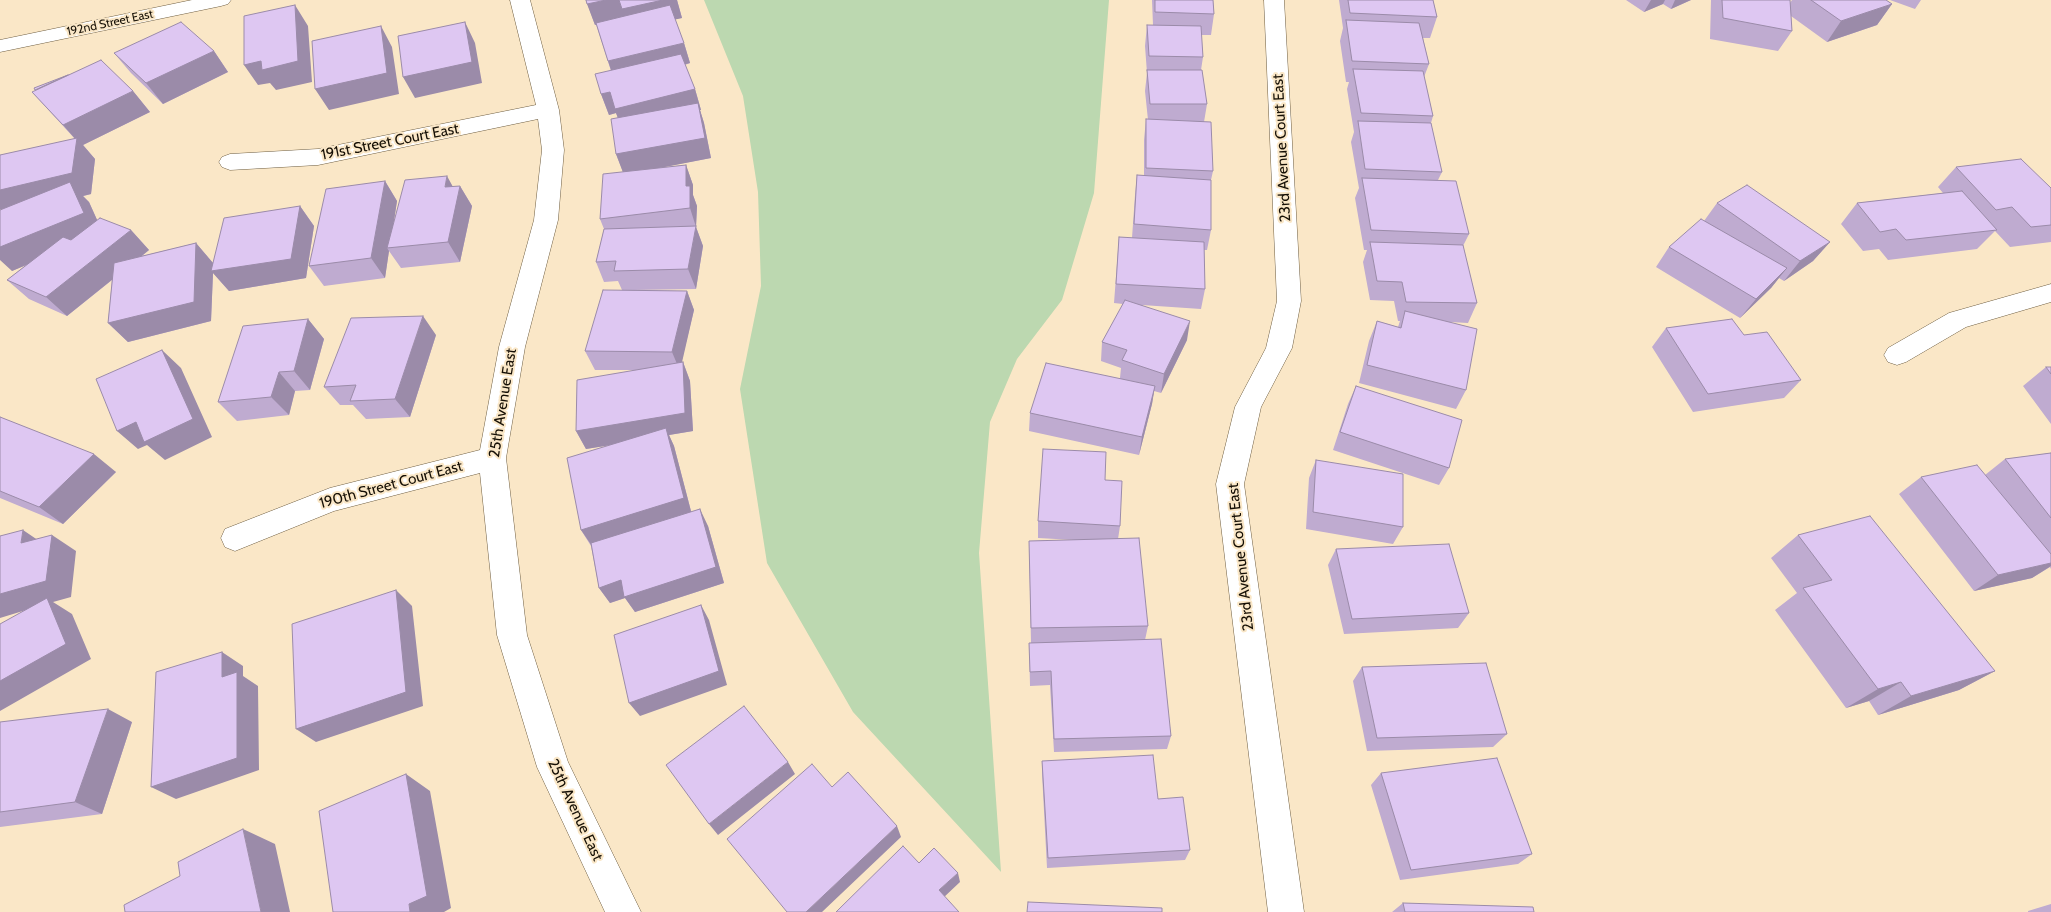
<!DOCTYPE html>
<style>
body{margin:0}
canvas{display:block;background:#fae7c7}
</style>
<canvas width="2051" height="912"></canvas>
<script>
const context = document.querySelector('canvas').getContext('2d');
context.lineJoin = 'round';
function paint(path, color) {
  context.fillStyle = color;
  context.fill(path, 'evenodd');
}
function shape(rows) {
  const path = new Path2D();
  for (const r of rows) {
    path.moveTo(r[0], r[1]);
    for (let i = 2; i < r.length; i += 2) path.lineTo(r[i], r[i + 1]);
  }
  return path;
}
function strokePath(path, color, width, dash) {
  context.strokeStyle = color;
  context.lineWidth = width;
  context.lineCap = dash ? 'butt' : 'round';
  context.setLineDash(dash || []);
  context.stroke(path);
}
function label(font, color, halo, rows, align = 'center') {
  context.font = font + ' Cabin,sans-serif';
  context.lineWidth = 4;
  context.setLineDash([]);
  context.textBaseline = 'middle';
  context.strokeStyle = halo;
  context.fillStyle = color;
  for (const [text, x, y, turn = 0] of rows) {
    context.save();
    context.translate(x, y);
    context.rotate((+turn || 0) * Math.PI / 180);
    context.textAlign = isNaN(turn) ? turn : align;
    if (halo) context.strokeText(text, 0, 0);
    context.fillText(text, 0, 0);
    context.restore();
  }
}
const green = shape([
 [704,0,1109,0,1094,193,1062,300,1017,359,990,422,979,553,1001,872,853,712,767,563,740,389,761,286,758,192,743,96]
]);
const minor = shape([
 [510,0,530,0,559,110,564,150,558,220,525,347,506,458,527,635,568,762,641,912,605,912,537,767,497,635,480,473,334,511,235,551,225,547,221,538,225,529,330,488,480,450,499,347,534,220,542,150,538,119,318,165,230,170,222,167,219,162,222,157,230,154,318,149,536,105,510,0],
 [1264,0,1284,0,1301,301,1292,348,1261,407,1244,484,1304,912,1268,912,1216,484,1235,407,1266,348,1277,301,1264,0],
 [2051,284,2051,302,1966,327,1906,362,1897,365,1888,362,1884,355,1888,348,1949,313,2051,284]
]);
const tertiary = shape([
 [192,0,231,0,228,4,221,6,0,52,0,40,192,0]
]);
const wall = shape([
 [586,0,677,0,682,18,675,19,684,43,690,63,685,65,695,89,701,110,700,110,704,123,711,158,658,168,686,165,693,185,693,195,697,206,696,227,703,246,696,289,635,290,687,291,694,310,681,363,683,362,690,381,693,431,669,435,674,446,691,511,708,526,724,583,635,612,625,598,610,603,599,588,591,546,581,530,610,445,586,449,576,431,635,370,595,370,585,351,622,290,618,281,604,282,596,262,604,229,600,219,623,172,616,154,618,118,616,113,609,115,601,94,611,71,596,24,595,25],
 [1152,0,1213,0,1214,14,1211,35,1201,35,1203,57,1201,70,1207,104,1204,122,1213,171,1211,180,1211,230,1207,250,1204,250,1205,289,1201,309,1142,305,1187,340,1161,393,1154,391,1152,404,1139,455,1029,431,1030,413,1120,378,1121,368,1101,361,1102,342,1123,304,1114,303,1119,237,1132,238,1135,195,1137,175,1144,175,1144,140,1146,119,1148,120,1145,91,1147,73,1145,46,1147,25,1153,25],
 [1339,0,1433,0,1437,17,1430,38,1423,38,1429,64,1424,77,1433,116,1431,123,1442,172,1438,180,1469,234,1463,246,1477,303,1468,323,1450,322,1466,390,1456,409,1359,383,1369,341,1377,321,1398,327,1400,321,1398,321,1394,301,1370,300,1363,262,1367,250,1364,250,1355,198,1359,188,1351,142,1354,132,1347,89,1349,82,1346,82,1340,41,1343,28],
 [1626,0,1691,0,1671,9,1663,4,1644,12],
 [1711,0,1790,0,1790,3,1792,0,1886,0,1892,4,1877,25,1827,42,1791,16,1792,31,1778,51,1710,39],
 [1890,0,1921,0,1915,9],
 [214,51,228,72,163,104,131,73,114,53],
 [133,91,150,112,83,145,95,159,91,194,83,196,89,202,97,220,131,230,149,250,142,256,196,243,213,263,300,206,314,226,306,278,229,291,213,273,211,321,128,342,108,323,112,280,67,316,29,299,7,280,26,265,12,271,1,210,75,139,32,92],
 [1956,167,2051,188,2051,242,2010,247,1995,231,1977,249,1888,260,1879,249,1863,251,1841,224,1857,203,1943,193,1938,187],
 [385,181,397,201,393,226,453,187,460,186,472,206,460,262,401,268,389,251,385,278,324,286,309,266],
 [1717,203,1830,242,1813,261,1784,281,1779,278,1771,288,1740,318,1656,267,1669,247,1704,221],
 [308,319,324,339,310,390,295,391,289,415,237,421,218,402],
 [1666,328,1744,335,1801,380,1784,398,1693,412,1652,347],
 [436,335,410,417,366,419,353,405,340,405,324,387],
 [2046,367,2051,367,2051,424,2023,386],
 [1356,386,1449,468,1439,485,1333,450,1348,404],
 [0,417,116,472,63,524,0,498],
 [2051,453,2051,569,2050,567,2032,578,1974,591,1899,494,1921,477,1985,475,2005,459],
 [1316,460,1403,527,1393,544,1306,529,1309,478],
 [1105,480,1120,526,1118,539,1148,626,1145,640,1171,736,1167,749,1054,752,1050,685,1030,686,1029,643,1031,643,1029,541,1074,540,1038,538,1038,521],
 [1798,535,1995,671,1959,690,1878,715,1869,701,1846,708,1775,610,1797,593,1771,558],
 [1336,549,1469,613,1458,628,1344,634,1328,565],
 [1362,667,1507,734,1493,747,1367,751,1353,681],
 [0,722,132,722,102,814,0,827],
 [1042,761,1158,799,1190,850,1185,860,1047,868,1042,773],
 [1381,773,1532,854,1518,864,1400,880,1371,785],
 [1403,903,1534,912,1392,912],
 [2051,904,2051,912,2028,912,2028,911]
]);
const shadedWall = shape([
 [606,0,677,0,682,18,629,30,625,18,595,25,587,4],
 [1651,0,1665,0,1663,4,1644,12],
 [1675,0,1691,0,1671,9],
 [1892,4,1877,25,1827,42,1841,21],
 [295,5,308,26,312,82,276,90,270,83,258,85,244,65],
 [465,22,475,43,482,83,415,98,403,77],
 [381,26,392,47,399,94,329,110,315,89],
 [684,43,690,63,615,82,608,61],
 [214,51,228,72,163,104,146,83],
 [695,89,701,110,700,110,704,123,711,158,624,175,616,154,622,129,616,113,609,115,601,94,610,92],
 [133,91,150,112,83,145,95,159,91,194,83,196,89,202,103,233,12,271,0,260,0,247,5,214,0,209,0,190,77,141,63,125],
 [686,165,693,185,693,195,697,206,696,227,703,246,696,289,688,269,696,227,690,208,686,186],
 [447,176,458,196,460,186,472,206,460,262,448,242,445,187],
 [385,181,397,201,390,248,387,248,389,251,385,278,371,258],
 [300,206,314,226,306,278,229,291,213,273,211,321,128,342,108,323,196,243,213,263],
 [131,230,149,250,67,316,46,297],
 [1830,242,1813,261,1784,281,1800,261],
 [1787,268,1771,288,1740,318,1756,299],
 [687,291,694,310,680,371,672,352],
 [423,316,436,335,410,417,395,399],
 [308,319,324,339,310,390,294,371],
 [1190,321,1187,340,1161,393,1164,374],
 [162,350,181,368,212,437,165,460,147,445,138,449,117,431],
 [683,362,690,381,693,431,669,435,674,446,692,515,592,546,581,530,668,436,586,449,576,431],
 [279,372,295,391,289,415,271,397],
 [1155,386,1152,404,1139,455,1142,437],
 [94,454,116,472,63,524,39,507],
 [700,509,708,526,724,583,635,612,625,598,610,603,599,588],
 [23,530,48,547,21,543],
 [52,535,76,551,71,597,53,602,72,614,91,659,0,711,0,681,49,603,0,618,0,594],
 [2051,563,2051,566,2032,578,1974,591,1998,575],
 [396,590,412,606,423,706,316,742,296,729],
 [701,605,709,620,727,685,640,716,629,703],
 [222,652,243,666,243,676,258,686,259,770,176,799,151,787,222,677],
 [1995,671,1959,690,1878,715,1911,696],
 [1901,682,1869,701,1846,708,1878,689],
 [108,709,132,722,102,814,75,802],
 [788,762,795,774,718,835,709,824],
 [406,774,430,791,451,908,444,912,410,912,409,904],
 [897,826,901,837,822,912,806,912],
 [243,829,275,844,290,912,261,912],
 [958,873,960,882,942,899,939,890]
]);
const building = shape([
 [586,0,606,0,587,4,586,0],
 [619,0,663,0,622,9,619,0],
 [1155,0,1213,0,1214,14,1155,12,1155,0],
 [1348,0,1433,0,1437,17,1350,13,1348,0],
 [1722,0,1790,0,1792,31,1723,18,1722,0],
 [1811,0,1886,0,1892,4,1841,21,1811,0],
 [295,5,298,61,262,70,261,61,244,65,244,16,295,5],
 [670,5,684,43,608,61,596,23,670,5],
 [1346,20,1419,23,1429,64,1352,61,1346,20],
 [181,22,214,51,146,83,114,53,181,22],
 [465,22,472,62,403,77,398,36,465,22],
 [1147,25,1201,26,1203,57,1149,56,1147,25],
 [381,26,387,73,315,89,312,41,381,26],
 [681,54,695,89,615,109,610,92,601,94,595,74,681,54],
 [101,60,133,91,63,125,32,92,101,60],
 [1353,69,1423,71,1433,116,1361,113,1353,69],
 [1147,70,1202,70,1207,104,1150,104,1147,70],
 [68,75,35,90,34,88,68,75],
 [698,103,705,138,616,154,611,119,698,103],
 [1146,119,1211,122,1213,171,1146,168,1146,119],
 [1358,121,1431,123,1442,172,1365,169,1358,121],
 [77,138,72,173,0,190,0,155,77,138],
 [2021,159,2051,188,2051,225,2031,227,2012,207,1996,210,1956,167,2021,159],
 [686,165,686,186,690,186,690,208,600,219,603,174,686,165],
 [1137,175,1211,180,1211,230,1134,224,1137,175],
 [447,176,445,187,460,186,448,242,387,248,405,180,447,176],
 [1362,178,1456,181,1469,234,1371,230,1362,178],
 [385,181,371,258,309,266,326,189,385,181],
 [70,182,84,213,0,247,0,210,70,182],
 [1747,185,1830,242,1800,261,1717,203,1747,185],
 [1962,191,1997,230,1906,240,1896,229,1880,232,1857,203,1962,191],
 [300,206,291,259,211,271,224,218,300,206],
 [100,218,131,230,46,297,7,280,63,237,71,240,100,218],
 [1701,219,1787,268,1756,299,1669,247,1701,219],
 [696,226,688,269,614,271,616,261,596,262,604,229,696,226],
 [1119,237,1204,242,1205,289,1116,284,1119,237],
 [1370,242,1463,245,1477,303,1406,302,1402,282,1377,281,1370,242],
 [196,243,194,302,108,323,114,263,196,243],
 [603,290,687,291,672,352,585,351,603,290],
 [1125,300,1190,321,1164,374,1122,360,1127,350,1102,342,1125,300],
 [1405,311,1477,329,1466,390,1367,365,1377,321,1401,328,1405,311],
 [423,316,395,399,350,401,356,385,324,387,351,318,423,316],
 [308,319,294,371,279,372,271,397,218,402,243,326,308,319],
 [1732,319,1744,335,1767,332,1801,380,1708,394,1666,328,1732,319],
 [162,350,193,419,144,442,136,422,117,431,96,379,162,350],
 [683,362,685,413,576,431,577,380,683,362],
 [1046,363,1155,386,1142,437,1030,413,1046,363],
 [2046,367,2051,367,2051,374,2046,367],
 [1356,386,1462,420,1449,468,1340,432,1356,386],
 [0,417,94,454,39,507,0,491,0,417],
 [666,428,684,498,581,530,567,458,666,428],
 [1043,449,1106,452,1105,480,1122,481,1120,526,1038,521,1043,449],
 [2051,453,2051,518,2005,459,2051,453],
 [1316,460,1403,474,1403,527,1313,512,1316,460],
 [1977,465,2051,554,2051,563,1998,575,1921,477,1977,465],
 [700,509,716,567,624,597,621,580,599,588,591,543,700,509],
 [1870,516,1995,671,1911,696,1901,682,1878,689,1803,588,1832,580,1798,535,1870,516],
 [23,530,21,543,52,535,46,581,0,594,0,536,23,530],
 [1139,538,1148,626,1031,628,1029,541,1139,538],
 [1449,544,1469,613,1352,619,1336,549,1449,544],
 [396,590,406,692,296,729,292,624,396,590],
 [47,598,66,644,0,681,0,624,47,598],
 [701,605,719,671,629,703,614,635,701,605],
 [1161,639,1171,736,1054,739,1051,671,1030,672,1029,643,1161,639],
 [222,652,222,677,237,672,237,758,151,787,156,672,222,652],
 [1486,663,1507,734,1377,738,1362,667,1486,663],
 [744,706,788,762,709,824,666,765,744,706],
 [108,709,75,802,0,812,0,722,108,709],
 [1153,755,1158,799,1183,797,1190,850,1048,858,1042,761,1153,755],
 [1497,758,1532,854,1411,870,1381,773,1497,758],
 [812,764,832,787,848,772,897,826,806,912,787,912,727,839,812,764],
 [406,774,427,896,409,904,410,912,333,912,319,811,406,774],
 [243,829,261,912,125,912,124,905,180,876,178,862,243,829],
 [903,846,919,863,934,848,958,873,939,890,959,912,836,912,903,846],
 [1028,902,1162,908,1162,912,1027,912,1028,902],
 [1403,903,1533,907,1534,912,1405,912,1403,903]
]);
const farStreetnames = [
 ["192nd Street East",110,23,-12]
];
const streetNames = [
 ["191st Street Court East",390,142,-11],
 ["23rd Avenue Court East",1282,148,-93],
 ["25th Avenue East",503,403,-81],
 ["190th Street Court East",391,485,-15],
 ["23rd Avenue Court East",1241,557,-96],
 ["25th Avenue East",575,810,65]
];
paint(green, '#bcd8b0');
strokePath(minor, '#6f5f43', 1);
strokePath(tertiary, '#6f5f43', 1);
paint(minor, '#fff');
paint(tertiary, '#fff');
paint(wall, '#bfabd0');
paint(shadedWall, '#9b8ba9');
paint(building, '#dec7f2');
strokePath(building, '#9b8ba9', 1);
label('12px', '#150f05', '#fae7c7', farStreetnames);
label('15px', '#150f05', '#fae7c7', streetNames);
</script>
